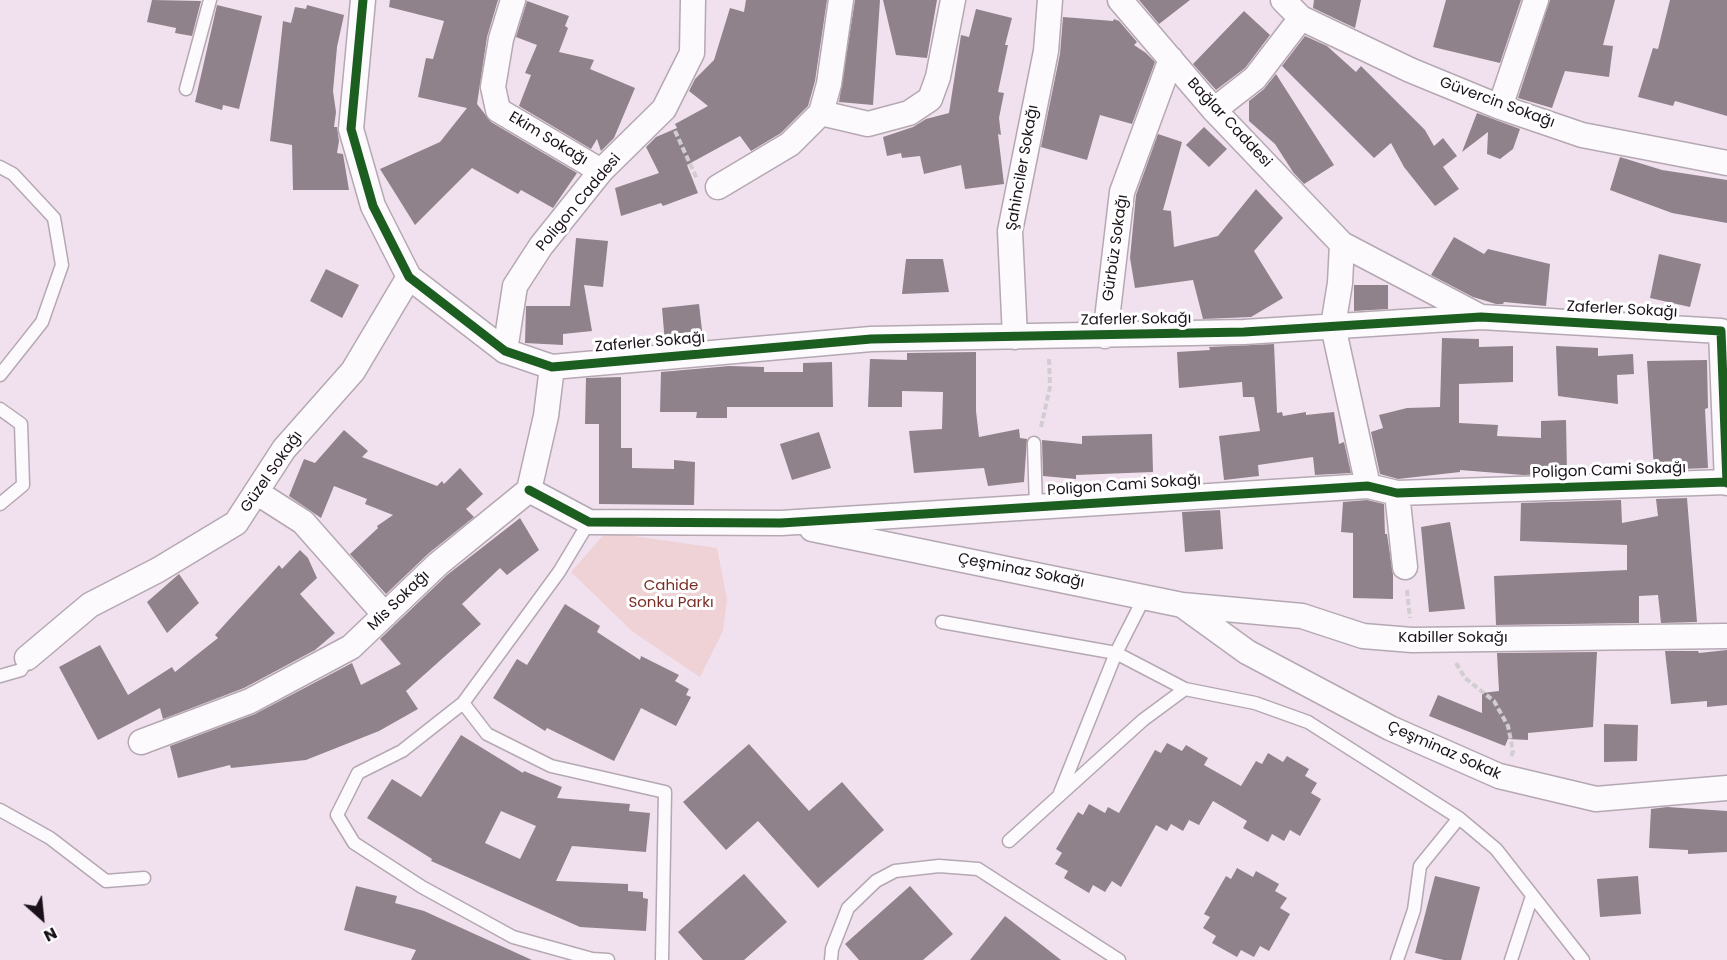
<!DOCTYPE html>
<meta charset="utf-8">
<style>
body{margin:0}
#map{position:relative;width:1727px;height:960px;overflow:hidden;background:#f1e1ef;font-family:Poppins,sans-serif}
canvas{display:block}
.north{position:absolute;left:12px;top:888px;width:60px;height:60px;-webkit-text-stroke:4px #fff;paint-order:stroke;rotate:153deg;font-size:16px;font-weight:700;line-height:24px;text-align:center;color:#1b111a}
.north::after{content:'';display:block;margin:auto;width:21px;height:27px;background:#1b111a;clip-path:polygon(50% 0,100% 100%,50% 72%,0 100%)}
</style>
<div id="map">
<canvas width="1727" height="960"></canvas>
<div class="north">N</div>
</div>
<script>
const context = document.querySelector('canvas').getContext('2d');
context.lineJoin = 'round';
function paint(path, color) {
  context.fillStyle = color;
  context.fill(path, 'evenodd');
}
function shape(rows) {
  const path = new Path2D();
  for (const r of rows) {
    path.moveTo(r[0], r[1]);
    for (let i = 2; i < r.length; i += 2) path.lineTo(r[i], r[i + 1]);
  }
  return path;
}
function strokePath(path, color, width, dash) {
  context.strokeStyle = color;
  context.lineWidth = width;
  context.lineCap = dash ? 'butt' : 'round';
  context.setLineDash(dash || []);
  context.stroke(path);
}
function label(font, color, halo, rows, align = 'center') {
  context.font = font + ' Poppins,sans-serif';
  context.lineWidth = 6;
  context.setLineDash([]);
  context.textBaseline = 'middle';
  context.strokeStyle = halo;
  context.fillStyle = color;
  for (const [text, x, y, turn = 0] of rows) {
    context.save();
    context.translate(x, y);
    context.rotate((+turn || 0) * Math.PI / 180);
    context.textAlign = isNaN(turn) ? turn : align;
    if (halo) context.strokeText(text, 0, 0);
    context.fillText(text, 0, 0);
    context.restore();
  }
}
const green = shape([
 [606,532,717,548,727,599,723,631,700,677,633,632,571,572]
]);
const building = shape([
 [152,0,201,1,192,36,175,33,176,28,147,22],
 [390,0,498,0,487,37,477,104,491,122,577,173,553,208,521,190,518,194,472,168,415,225,380,169,440,142,467,108,418,97,426,58,433,59,444,21,389,7],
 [746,0,827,0,815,81,808,106,781,133,751,151,740,136,687,165,698,193,663,206,661,203,621,216,615,188,659,173,646,147,656,137,677,128,675,124,708,106,689,91,695,79,714,60,730,8,744,12],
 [855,0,880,0,873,105,839,102],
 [883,0,937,0,927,58,896,55],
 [1139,0,1190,0,1159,24],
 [1314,0,1361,0,1355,28,1313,8],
 [1446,0,1521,0,1500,63,1433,47],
 [1550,0,1615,0,1603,45,1613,46,1609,77,1565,71,1552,108,1518,98],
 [1670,0,1727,0,1727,116,1675,101,1673,106,1638,97,1653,48,1658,49],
 [527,1,569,16,565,26,568,28,559,52,594,60,590,69,635,88,614,138,601,151,597,139,591,149,519,106,531,75,525,73,537,45,516,37],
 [217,5,262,16,239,109,223,105,222,110,195,102],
 [307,5,344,15,337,47,333,91,336,112,334,127,337,127,339,141,337,153,343,154,349,190,293,190,292,145,270,141,283,21,291,23,295,7,306,9],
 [976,9,1012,18,1005,45,1008,45,998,92,1004,93,999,118,1001,135,998,134,1004,184,965,189,961,165,924,174,920,156,902,158,901,153,887,156,883,137,913,127,926,119,949,113,961,35,969,37],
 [1244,11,1270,35,1245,68,1216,90,1193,64],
 [1063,17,1113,21,1114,19,1119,21,1137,42,1134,45,1146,53,1155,62,1132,124,1100,115,1087,160,1041,147,1060,54],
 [1305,36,1327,46,1356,72,1361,66,1425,130,1434,146,1443,138,1457,156,1443,167,1459,189,1435,206,1404,167,1391,143,1374,158,1282,66],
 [1276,74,1334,165,1304,184,1293,172,1275,144,1249,121,1249,101,1264,89],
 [1477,113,1520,129,1513,149,1500,159,1487,154,1488,132,1462,152],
 [1204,127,1227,149,1209,167,1186,145],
 [1158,134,1182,142,1163,210,1171,211,1174,247,1218,236,1256,189,1283,218,1254,251,1283,298,1251,317,1203,319,1193,280,1135,288,1130,258,1136,195],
 [1620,157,1662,170,1727,180,1727,223,1672,213,1610,190],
 [1454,237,1484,254,1488,249,1550,264,1546,306,1504,302,1503,304,1496,304,1473,297,1431,275],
 [576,238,608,241,603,287,584,285,592,331,563,334,563,345,525,343,526,306,570,306],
 [1659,254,1701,264,1690,307,1650,298],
 [906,259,943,259,949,292,902,294],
 [326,269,359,285,342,318,310,301],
 [1354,285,1388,285,1388,309,1354,311],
 [699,304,703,339,665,343,662,308],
 [1442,338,1479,339,1479,347,1513,346,1513,382,1459,384,1459,423,1498,425,1497,436,1541,438,1541,421,1566,420,1567,473,1523,475,1460,470,1460,472,1398,479,1380,474,1371,432,1383,428,1379,415,1407,408,1440,407],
 [1274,344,1277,413,1282,412,1283,416,1306,412,1306,415,1334,412,1339,444,1344,442,1351,473,1315,475,1313,457,1258,465,1259,476,1224,480,1219,436,1260,431,1254,397,1243,397,1242,382,1179,388,1177,352,1210,350,1209,347],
 [1556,346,1598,348,1598,356,1633,354,1634,374,1617,375,1618,404,1558,396],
 [976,352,976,411,979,437,1019,429,1020,438,1027,439,1024,482,988,486,984,468,914,473,909,431,942,429,943,392,902,391,902,407,868,407,870,359,907,360,907,353],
 [1707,360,1708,408,1705,409,1708,468,1654,470,1647,361],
 [832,362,833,407,727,407,727,418,696,418,697,412,660,412,661,372,729,366,764,367,764,372,803,372,803,363],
 [621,377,621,448,632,448,632,468,674,469,674,460,695,462,694,505,599,504,599,424,585,424,586,378],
 [344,430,368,451,362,457,437,486,442,481,444,484,460,468,483,494,466,509,474,517,429,553,386,594,350,554,378,528,377,526,393,515,365,504,367,499,334,486,321,518,289,496,304,459,315,463],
 [819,432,831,468,792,480,780,444],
 [1152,434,1153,472,1076,475,1076,479,1043,476,1042,440,1082,444,1082,436],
 [1687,498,1697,622,1661,623,1658,595,1639,596,1639,623,1496,625,1494,576,1627,570,1627,545,1520,541,1521,503,1621,500,1622,523,1658,516,1656,499],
 [1367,500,1384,504,1385,534,1387,534,1393,575,1393,599,1353,598,1353,533,1341,532,1343,502],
 [1220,510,1223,549,1185,552,1182,512],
 [520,518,539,550,507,575,500,568,462,604,481,624,406,691,418,709,379,731,306,760,231,768,230,765,178,778,170,746,255,714,352,663,361,685,401,664,380,639,447,575],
 [1450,522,1465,609,1429,612,1421,527],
 [300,550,308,558,317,578,300,594,335,633,315,650,244,688,163,719,160,708,98,740,59,667,100,645,128,695,172,667,175,672,218,638,215,635,279,565,282,569],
 [179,574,199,603,167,633,147,602],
 [565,604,600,626,597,632,640,660,641,656,679,675,675,681,689,689,686,695,691,697,676,726,641,708,614,761,547,728,545,731,493,698,517,659,527,665],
 [1727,650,1727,705,1707,707,1707,701,1671,704,1665,651,1698,651,1699,653],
 [1597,652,1593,727,1528,733,1528,740,1508,739,1505,746,1429,716,1438,695,1482,713,1482,693,1499,691,1497,653],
 [1604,724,1638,725,1637,761,1604,762],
 [461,735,523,773,524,771,562,787,557,798,630,804,629,811,650,813,646,852,572,846,556,881,628,884,628,891,643,892,643,898,648,899,646,931,580,927,431,861,432,859,367,818,392,779,421,797],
 [501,811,536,826,520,859,485,843],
 [1167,743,1182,751,1186,745,1208,758,1204,765,1241,786,1256,761,1262,764,1268,753,1283,762,1287,756,1309,769,1305,776,1317,783,1311,793,1321,799,1300,836,1290,830,1284,841,1272,834,1268,842,1243,828,1247,821,1213,801,1199,825,1189,820,1183,831,1171,824,1167,831,1156,825,1121,887,1112,881,1105,892,1093,885,1089,893,1064,878,1068,871,1055,864,1062,853,1056,849,1078,812,1083,815,1089,804,1105,813,1108,807,1119,813,1155,750,1161,753],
 [749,744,809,811,842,782,884,830,818,888,758,821,726,850,683,802],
 [1667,807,1727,811,1727,852,1688,854,1688,850,1649,848,1651,809],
 [1237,868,1253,877,1256,871,1279,884,1275,891,1287,898,1280,908,1290,914,1269,951,1260,946,1254,957,1241,950,1237,957,1212,943,1216,936,1203,928,1210,917,1204,914,1226,876,1231,879],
 [744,874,787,922,744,960,703,960,678,932],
 [1435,876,1480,887,1461,960,1444,960,1415,953],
 [1638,876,1641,914,1600,917,1597,879],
 [356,886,397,896,395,903,424,911,532,960,411,960,416,950,344,930],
 [910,886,953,934,923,960,859,960,845,944],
 [1005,916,1061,960,970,960]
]);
const path = shape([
 [675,131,697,179],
 [1041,427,1050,387,1049,358],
 [1407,590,1410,618],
 [1456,663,1465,678,1494,701,1508,726,1513,751,1511,757]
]);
const service = shape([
 [186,89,210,0],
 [0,167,13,174,54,218,62,265,42,322,0,375],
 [0,409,21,424,23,485,0,504],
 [1034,443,1036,507],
 [589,522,559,572,463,703,402,751,358,773,337,815,354,843,422,887,513,937,592,959,608,960],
 [942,622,1116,653,1185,689],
 [0,676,21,670,27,658],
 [463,703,487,734,551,766,665,792,662,960],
 [1060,793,1116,653,1145,596],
 [0,810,50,838,106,881,144,878],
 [1009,841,1143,720,1185,689,1255,703,1308,722,1459,818,1496,849,1583,960],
 [831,960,832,949,848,908,876,881,895,871,939,866,978,869,1119,960],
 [1397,960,1414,910,1420,866,1459,818],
 [1511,960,1532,896]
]);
const minor = shape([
 [363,0,351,129,373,206,409,277,505,351,552,367,871,339,1244,332,1481,317,1721,331,1727,483],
 [513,0,501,39,493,87,498,110,601,171],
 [1120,0,1214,110,1342,244,1481,317],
 [1283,0,1301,18,1410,70,1500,107,1582,135,1727,163],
 [1500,107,1536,0],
 [1214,110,1255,78,1301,18],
 [821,113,868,124,909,113,930,99,938,77,953,0],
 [718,187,790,144,821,113,829,84,841,0],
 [1342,244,1340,283,1333,326,1368,486],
 [1105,336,1122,192,1171,59],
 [1015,337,1010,231,1046,51,1050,0],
 [505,351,515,286,541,246,601,171,664,109,692,53,693,0],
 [529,490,589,522,781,523,1368,486,1397,493,1727,482],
 [256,492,303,522,385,615],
 [1397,493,1405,567],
 [812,529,1182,605,1247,652,1390,728,1499,776,1596,799,1727,788],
 [1182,605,1302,616,1363,636,1412,640,1727,636],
 [27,658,90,605,158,570,236,523,284,449,353,371,409,277],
 [141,742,250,701,351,647,438,564,529,490,546,416,552,367]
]);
const cycleway = shape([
 [363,0,351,129,373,206,409,277,505,351,552,367,871,339,1244,332,1481,317,1721,331,1727,483],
 [529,490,589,522,781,523,1368,486,1397,493,1727,482]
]);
const streetNames = [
 ["Güvercin Sokağı",1497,103,20],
 ["Bağlar Caddesi",1229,123,47],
 ["Ekim Sokağı",548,139,31],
 ["Şahinciler Sokağı",1023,168,-80],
 ["Poligon Caddesi",579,203,-50],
 ["Gürbüz Sokağı",1116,248,-82],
 ["Zaferler Sokağı",1622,310,3],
 ["Zaferler Sokağı",1136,320,-1],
 ["Zaferler Sokağı",650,343,-5],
 ["Poligon Cami Sokağı",1609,471,-2],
 ["Güzel Sokağı",272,472,-55],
 ["Poligon Cami Sokağı",1124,486,-4],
 ["Çeşminaz Sokağı",1021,571,11],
 ["Mis Sokağı",399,601,-44],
 ["Kabiller Sokağı",1453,638],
 ["Çeşminaz Sokak",1444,751,24]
];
const parkNames = [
 ["Cahide",671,586],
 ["Sonku Parkı",671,603]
];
paint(green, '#efd2d5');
paint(building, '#8f828a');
strokePath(service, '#b4a8b3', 15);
strokePath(minor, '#b4a8b3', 27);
strokePath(path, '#d1cdd0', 4, [6, 3]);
strokePath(service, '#fdfafd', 12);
strokePath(minor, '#fdfafd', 24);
strokePath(cycleway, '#1b5e20', 9);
label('15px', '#1b111a', '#fff', streetNames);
label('15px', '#7a2c25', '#fff', parkNames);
</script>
